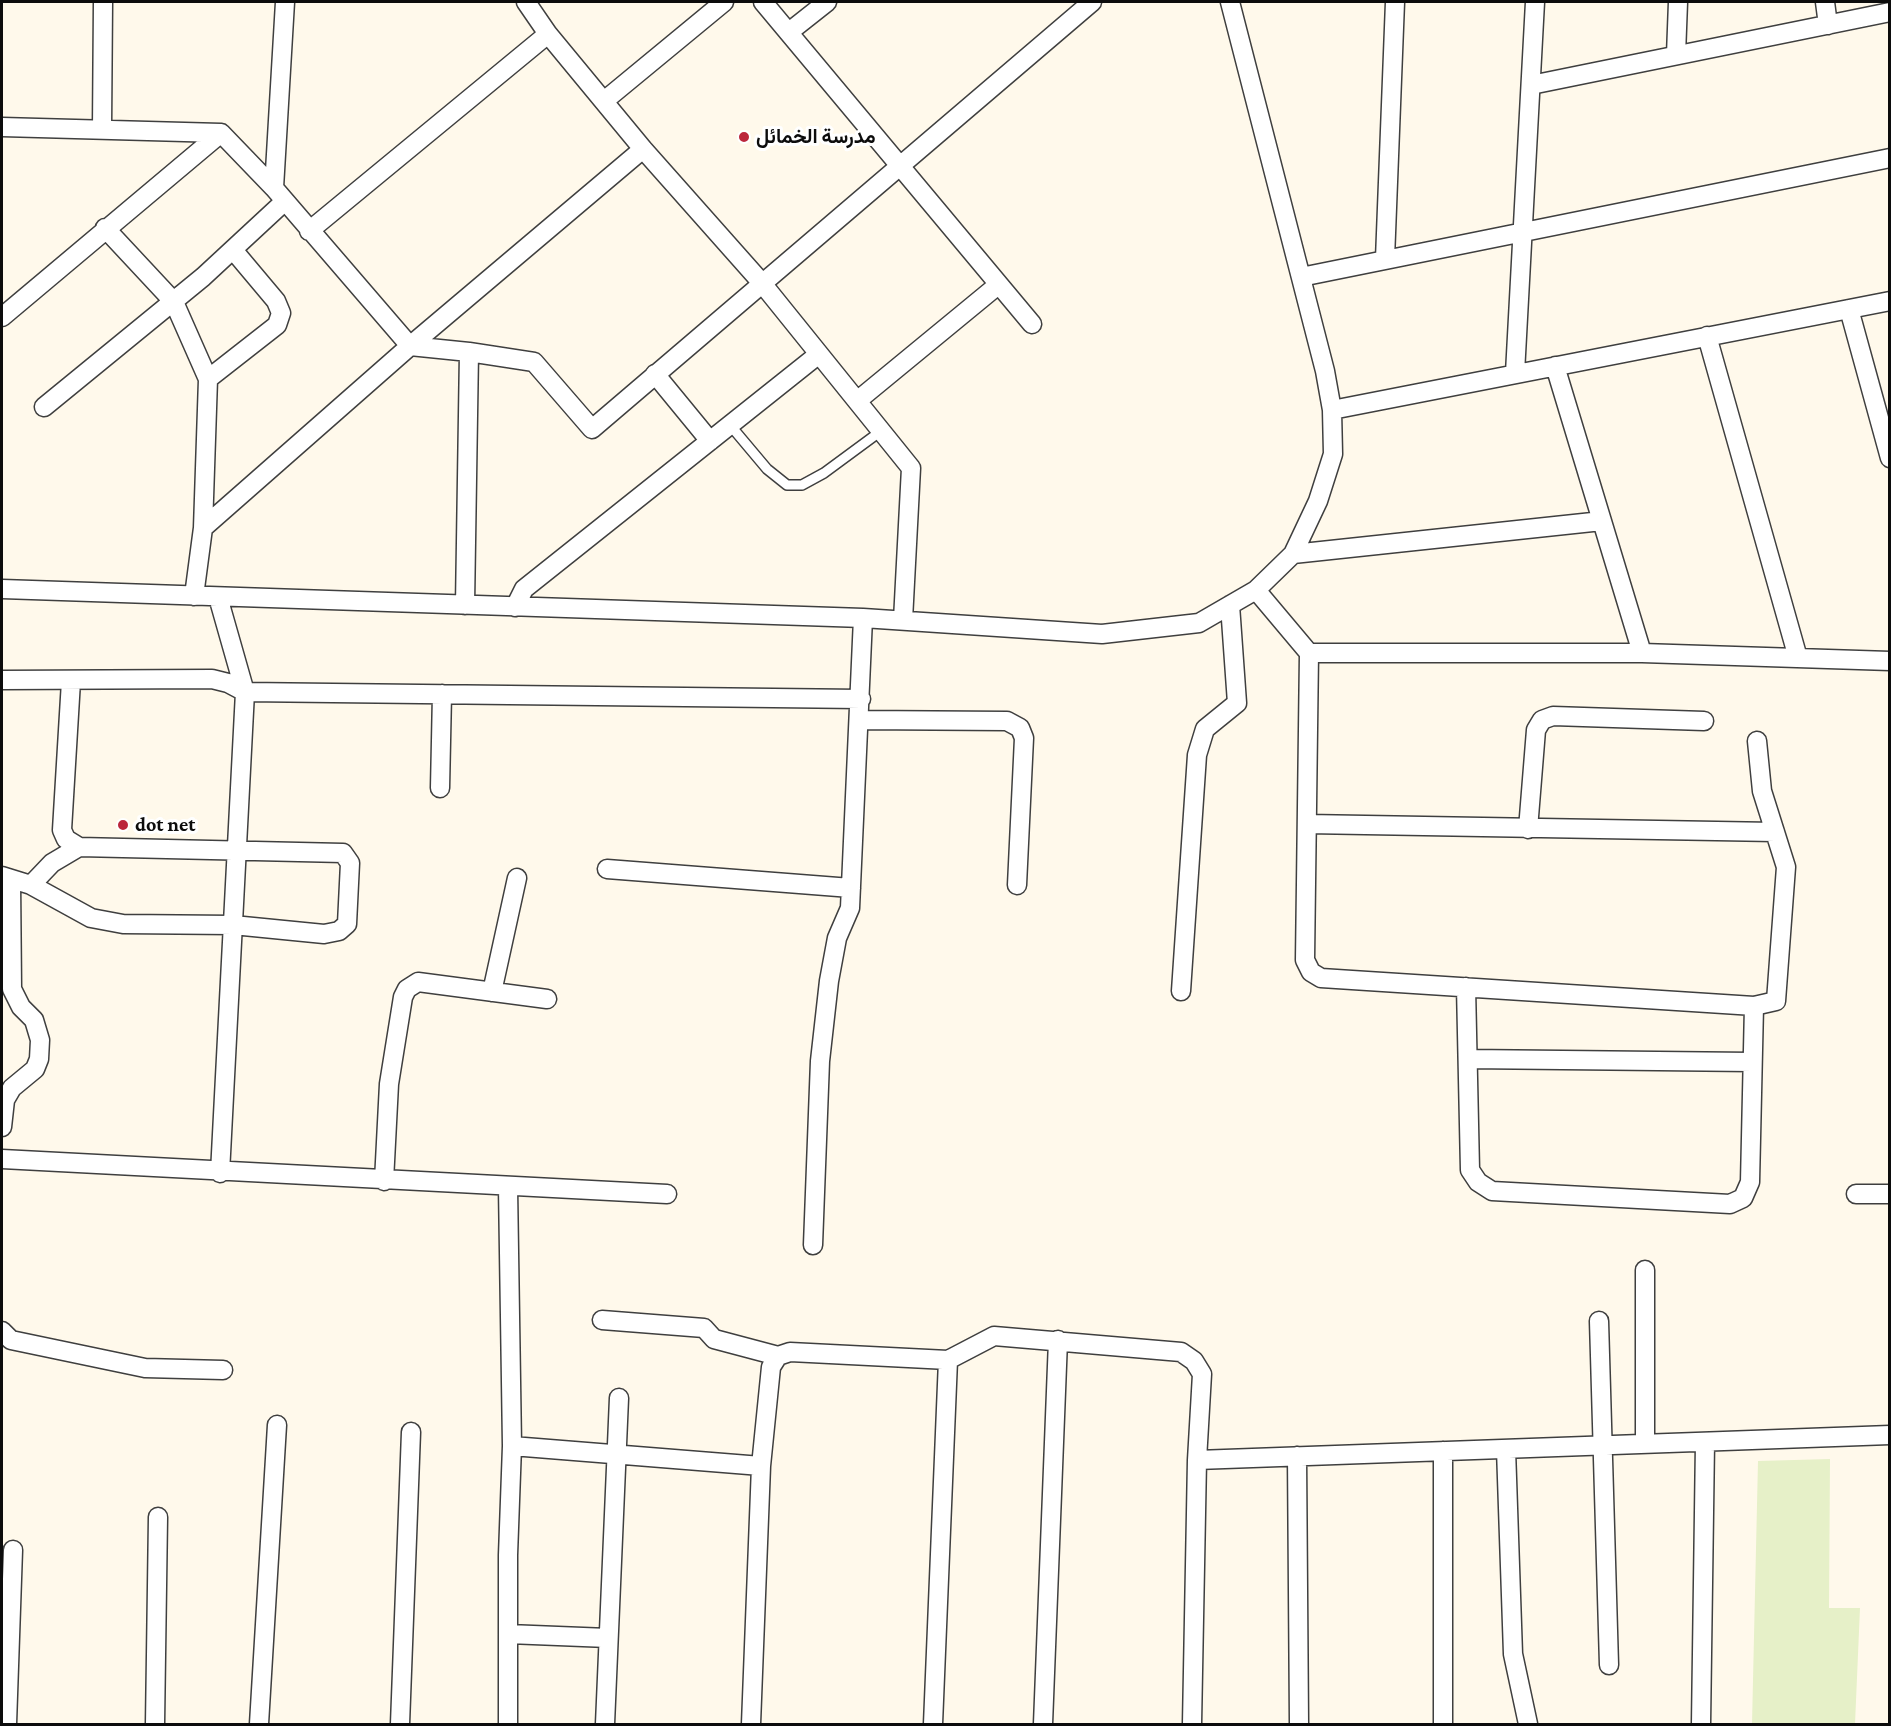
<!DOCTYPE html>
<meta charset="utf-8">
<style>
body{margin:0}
#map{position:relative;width:1891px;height:1726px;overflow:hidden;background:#fff9eb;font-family:"Crimson Pro",serif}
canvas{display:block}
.frame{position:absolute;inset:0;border:3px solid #0c0c0c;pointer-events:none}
</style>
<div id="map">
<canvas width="1891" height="1726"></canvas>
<div class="frame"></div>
</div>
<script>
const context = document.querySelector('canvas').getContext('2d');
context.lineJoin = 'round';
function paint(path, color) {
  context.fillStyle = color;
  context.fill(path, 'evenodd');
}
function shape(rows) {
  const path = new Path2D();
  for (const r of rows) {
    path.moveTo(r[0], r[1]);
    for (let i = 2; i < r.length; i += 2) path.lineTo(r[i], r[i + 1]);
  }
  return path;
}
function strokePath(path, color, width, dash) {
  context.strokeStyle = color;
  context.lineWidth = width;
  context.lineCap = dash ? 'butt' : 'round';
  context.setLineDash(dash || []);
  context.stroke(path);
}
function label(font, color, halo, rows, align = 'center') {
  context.font = font + ' "Crimson Pro",Vazirmatn,serif';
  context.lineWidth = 6;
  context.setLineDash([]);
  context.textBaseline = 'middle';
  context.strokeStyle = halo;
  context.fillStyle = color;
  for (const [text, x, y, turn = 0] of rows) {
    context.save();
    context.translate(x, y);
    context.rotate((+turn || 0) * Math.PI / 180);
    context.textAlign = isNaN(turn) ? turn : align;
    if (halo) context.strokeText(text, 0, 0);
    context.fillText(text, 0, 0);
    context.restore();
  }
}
const pitch = shape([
 [1830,1459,1829,1608,1860,1608,1855,1724,1752,1724,1758,1461]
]);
const lane = shape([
 [730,425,767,469,787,485,802,485,824,473,881,431]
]);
const street = shape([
 [526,2,548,34,643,149,761,282,911,468,903,620],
 [763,2,1032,324],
 [1825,2,1828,25],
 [789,32,827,2],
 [1676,55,1678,2],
 [1531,85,1890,12],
 [604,101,724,2],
 [2,127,221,133,274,188,410,346,469,352,534,362,592,429,1092,2],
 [102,128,103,2],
 [274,188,285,2],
 [105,228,174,302,208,379,203,528,194,596],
 [309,231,548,34],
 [1385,259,1395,2],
 [1301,277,1890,158],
 [1849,309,1890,458],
 [2,317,221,133],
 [1707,336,1798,658],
 [1555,366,1642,653],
 [1515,373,1535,2],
 [655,374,710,441],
 [208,379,277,325,281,313,276,301,234,251],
 [857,401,998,285],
 [44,407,203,277,285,201],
 [1332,410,1890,301],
 [203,528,410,346,643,149],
 [1293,554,1602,521],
 [2,589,863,618,1102,634,1199,623,1256,590,1293,554,1318,501,1333,454,1332,410,1325,371,1230,2],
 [1256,590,1309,653,1642,653,1890,661],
 [218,597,245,692,220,1173],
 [465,605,469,352],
 [515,607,524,589,819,354],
 [1309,653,1305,960,1311,972,1321,978,1754,1006,1776,1001,1786,867,1762,791,1757,741],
 [2,680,212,679,228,683,245,692,861,699],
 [860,720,1007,721,1020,728,1024,738,1017,885],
 [440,788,442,694],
 [1307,824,1775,832],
 [1528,829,1536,730,1542,720,1553,716,1704,721],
 [607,869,851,888],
 [2,876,31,885,91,918,123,924,233,925,324,934,339,931,347,924,350,863,343,853,79,847,66,839,62,830,71,681],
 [31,885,52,863,79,847],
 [1466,987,1470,1170,1478,1182,1492,1191,1730,1204,1743,1198,1750,1182,1754,1006],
 [1181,991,1197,755,1205,729,1237,703,1230,605],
 [492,992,517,878],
 [1468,1059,1752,1062],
 [2,1127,5,1100,12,1088,35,1069,39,1059,40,1040,34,1020,21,1007,12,989,11,879],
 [2,1159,667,1194],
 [384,1181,389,1084,403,997,407,989,418,982,547,999],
 [1856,1194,1890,1194],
 [813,1245,820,1061,829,981,837,938,850,908,863,618],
 [602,1320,704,1328,714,1339,778,1356],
 [1599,1321,1609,1665],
 [2,1331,11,1340,145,1368,223,1370],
 [1645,1444,1645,1270],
 [512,1446,761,1466],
 [1506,1449,1513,1654,1528,1724],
 [1297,1456,1299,1724],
 [1197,1460,1890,1435],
 [508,1634,608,1638],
 [7,1724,13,1550],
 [155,1724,158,1517],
 [259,1724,277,1425],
 [400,1724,411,1432],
 [508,1724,508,1555,512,1446,508,1187],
 [605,1724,619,1398],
 [751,1724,761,1466,771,1367,778,1356,790,1352,948,1360,994,1336,1181,1352,1194,1361,1202,1374,1197,1460,1192,1724],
 [933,1724,948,1360],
 [1043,1724,1058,1340],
 [1443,1724,1443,1451],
 [1701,1724,1705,1442]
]);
const markers = [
 [744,137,6,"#bb263c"],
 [123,825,6,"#bb263c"]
];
const poiNames = [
 ["مدرسة الخمائل",756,137],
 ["dot net",135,825]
];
paint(pitch, '#e6f0c8');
strokePath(lane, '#3f3f3f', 12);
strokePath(street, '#3f3f3f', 21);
strokePath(lane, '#fff', 9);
strokePath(street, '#fff', 18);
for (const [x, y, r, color] of markers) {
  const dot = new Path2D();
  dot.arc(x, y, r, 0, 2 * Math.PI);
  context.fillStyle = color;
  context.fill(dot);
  strokePath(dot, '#fff', 2);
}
label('bold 20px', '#0c0c0c', '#fff', poiNames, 'left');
</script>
